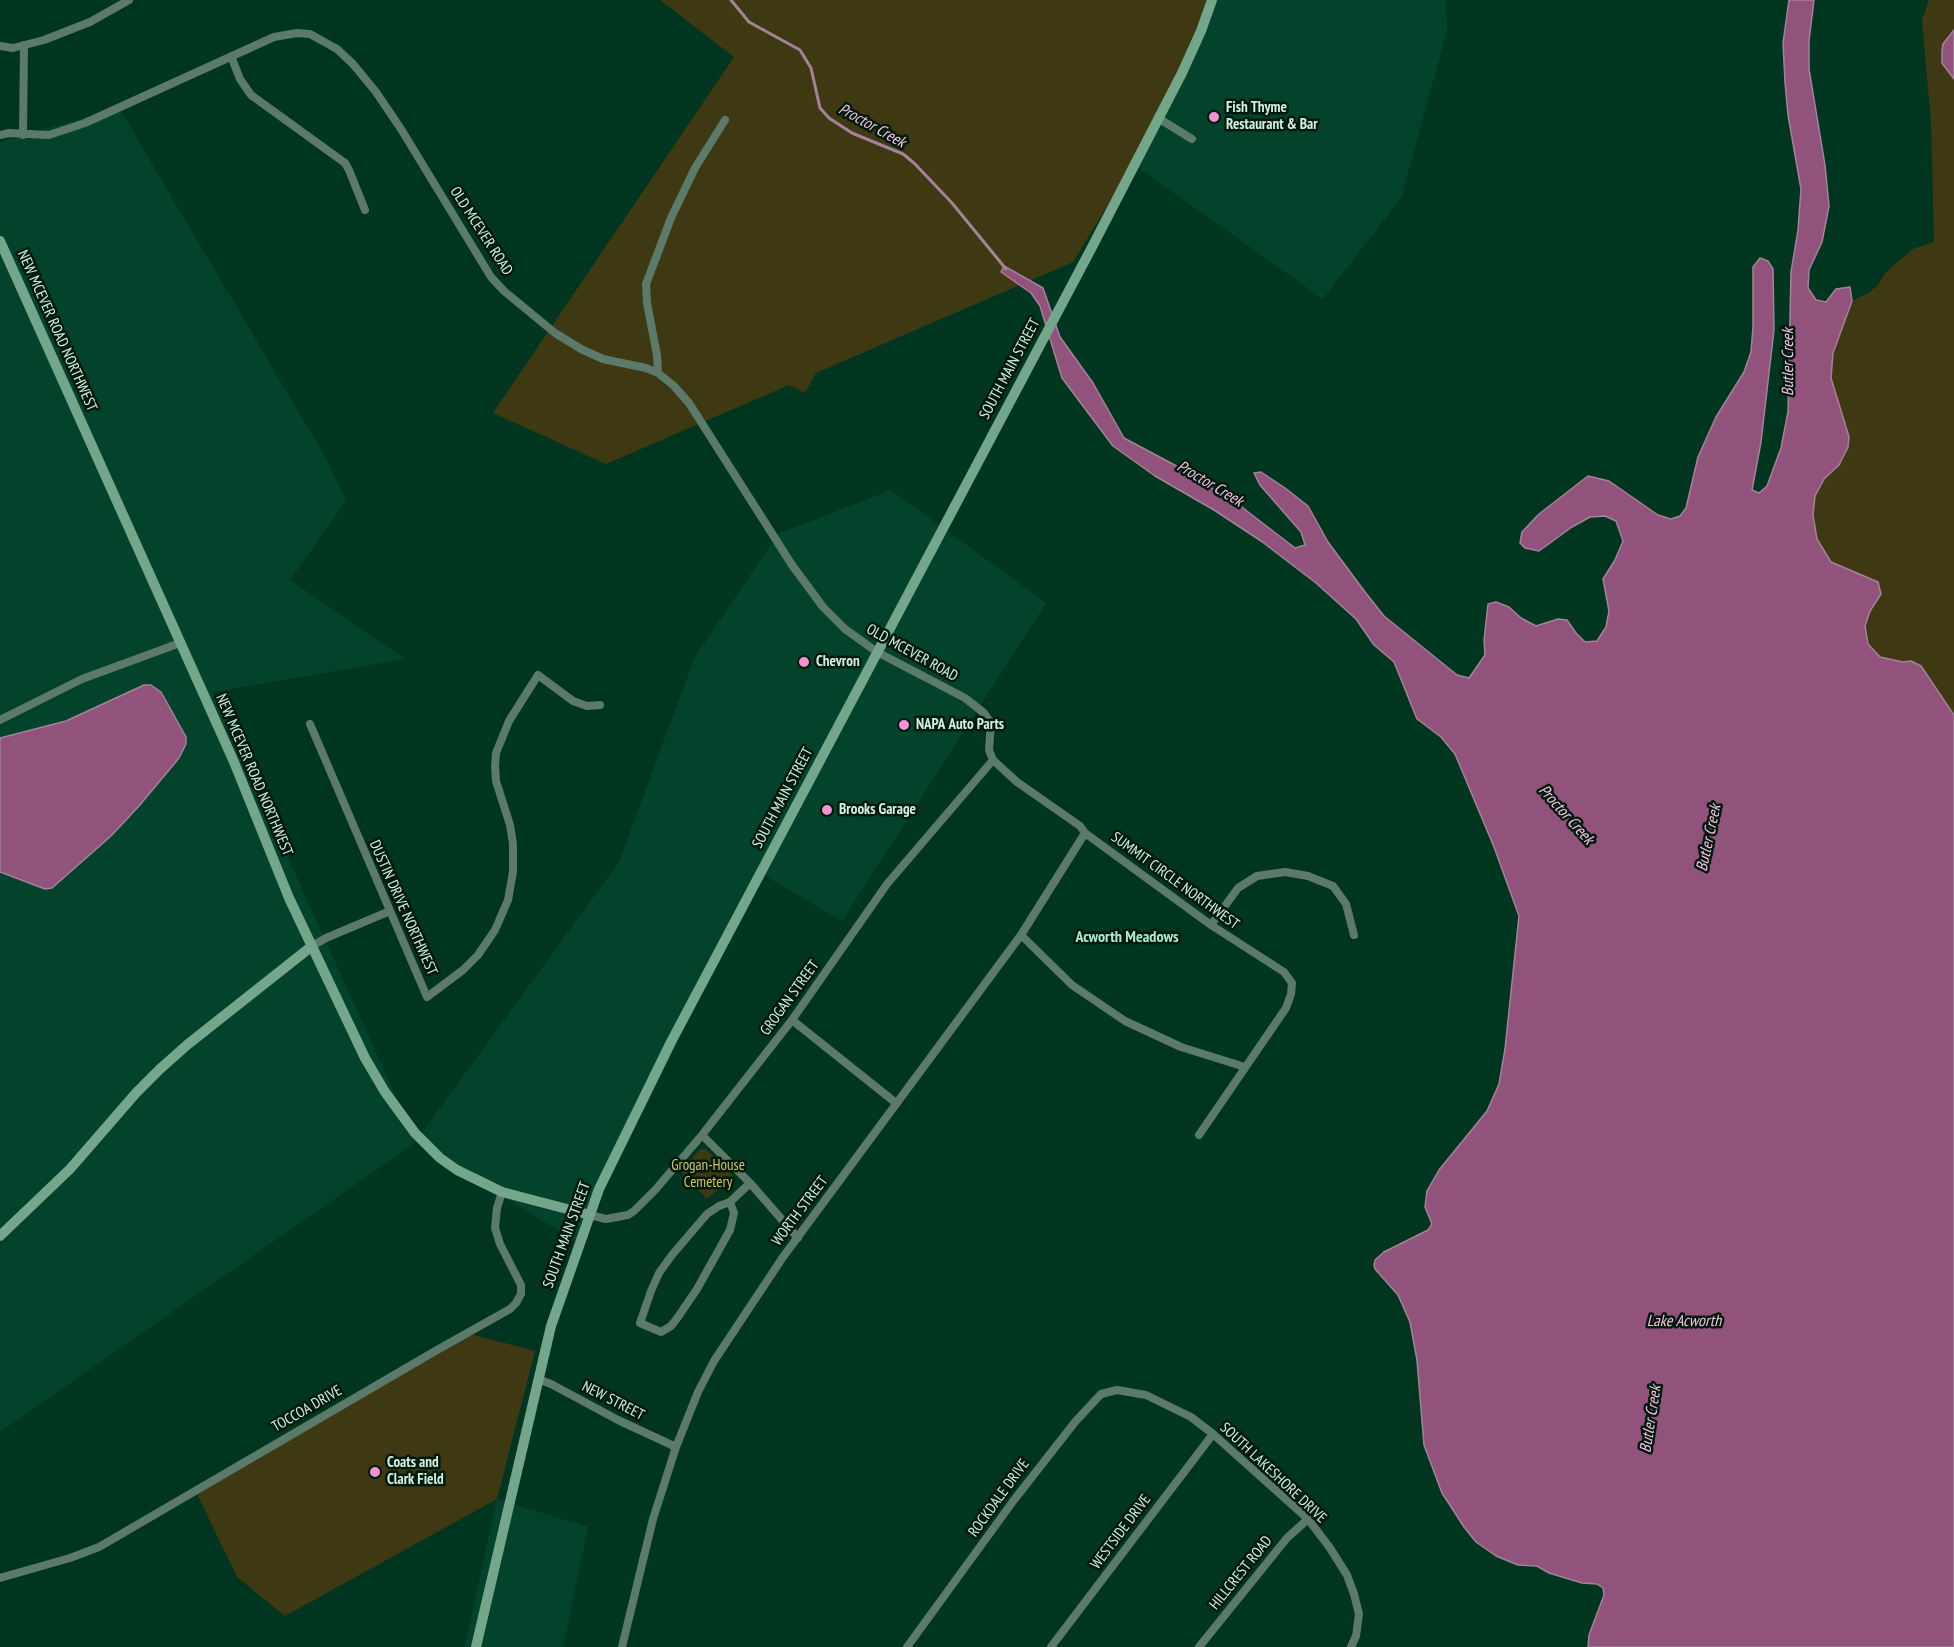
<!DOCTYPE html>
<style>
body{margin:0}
canvas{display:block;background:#003520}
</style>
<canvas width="1954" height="1647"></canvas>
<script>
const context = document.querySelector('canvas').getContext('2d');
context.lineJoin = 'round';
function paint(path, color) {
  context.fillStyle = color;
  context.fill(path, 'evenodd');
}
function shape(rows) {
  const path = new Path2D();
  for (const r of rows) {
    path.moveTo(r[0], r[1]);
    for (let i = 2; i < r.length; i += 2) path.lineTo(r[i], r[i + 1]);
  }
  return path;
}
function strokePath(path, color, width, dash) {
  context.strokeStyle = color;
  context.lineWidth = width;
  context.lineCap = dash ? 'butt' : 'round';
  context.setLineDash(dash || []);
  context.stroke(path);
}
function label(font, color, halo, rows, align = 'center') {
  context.font = font + ' "PT Sans Narrow",sans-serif';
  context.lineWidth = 5;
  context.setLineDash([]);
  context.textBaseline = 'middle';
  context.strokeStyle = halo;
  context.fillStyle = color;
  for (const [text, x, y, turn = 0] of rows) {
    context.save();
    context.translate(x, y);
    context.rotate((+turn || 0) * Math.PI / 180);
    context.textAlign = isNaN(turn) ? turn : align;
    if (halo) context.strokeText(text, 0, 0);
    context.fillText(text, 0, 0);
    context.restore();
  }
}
const built = shape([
 [1213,0,1446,0,1447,31,1401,198,1323,299,1133,164],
 [119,108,327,460,346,501,290,580,405,659,213,692,416,1141,619,862,695,657,778,534,891,490,1046,603,842,921,762,874,577,1242,416,1142,0,1432,0,142],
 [497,1499,588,1527,563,1647,465,1647]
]);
const green = shape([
 [660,0,1213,0,1147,141,1073,262,816,373,805,393,789,385,606,464,493,413,734,57],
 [1929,0,1954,0,1954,715,1921,666,1911,661,1903,662,1880,657,1868,644,1865,626,1870,611,1881,594,1846,570,1831,562,1817,539,1813,515,1815,496,1824,479,1839,465,1849,437,1831,378,1833,353,1852,301,1867,294,1878,285,1885,273,1913,249,1934,242,1931,122,1922,20],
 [700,1149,706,1149,733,1176,707,1199,681,1172],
 [470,1334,535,1351,497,1499,285,1616,237,1577,197,1494]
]);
const water = shape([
 [1789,0,1814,0,1809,41,1809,69,1825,165,1829,206,1822,242,1809,270,1808,288,1816,300,1826,302,1836,289,1850,287,1852,301,1833,353,1831,378,1849,437,1848,447,1839,465,1824,479,1815,496,1813,515,1817,539,1831,562,1878,582,1881,594,1870,611,1865,626,1868,644,1880,657,1903,662,1911,661,1921,666,1954,715,1954,1647,1588,1647,1589,1635,1604,1595,1603,1588,1597,1584,1582,1583,1549,1573,1537,1566,1518,1565,1496,1556,1476,1542,1464,1527,1442,1493,1424,1445,1417,1360,1410,1322,1398,1295,1375,1269,1374,1265,1375,1260,1384,1252,1428,1230,1432,1224,1425,1207,1427,1191,1439,1170,1487,1111,1499,1084,1505,1049,1519,916,1494,847,1455,754,1441,737,1417,719,1394,662,1374,645,1356,619,1316,583,1261,541,1214,510,1155,476,1113,446,1062,378,1040,306,1031,293,1001,272,1004,266,1043,288,1060,337,1093,383,1124,438,1184,470,1243,508,1295,548,1305,545,1301,532,1260,485,1254,473,1261,472,1285,488,1308,506,1328,542,1365,592,1384,616,1457,675,1469,678,1485,655,1484,640,1488,604,1496,602,1509,607,1521,618,1536,626,1558,619,1567,620,1576,633,1585,642,1597,641,1606,627,1609,611,1603,579,1615,560,1623,541,1616,521,1605,516,1590,517,1572,527,1539,551,1525,548,1520,543,1522,532,1539,514,1588,476,1609,481,1658,515,1671,519,1680,516,1686,508,1698,457,1716,417,1744,372,1751,352,1753,327,1753,267,1760,258,1768,261,1773,269,1774,330,1761,442,1752,490,1759,493,1767,486,1781,448,1788,412,1791,272,1798,230,1801,189,1788,115,1785,82,1783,43,1789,0],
 [1954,30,1954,79,1942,63,1942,51,1943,44,1954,30],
 [144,685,151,685,161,692,186,737,186,744,179,758,139,806,111,836,52,888,45,889,0,872,0,738,66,721,144,685]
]);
const stream = shape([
 [731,0,749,22,800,50,811,68,820,108,829,118,852,133,903,154,914,163,952,203,1006,269]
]);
const street = shape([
 [0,46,13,48,44,40,90,22,129,0],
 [231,56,240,79,251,95,345,163,349,170,365,210],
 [1158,118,1192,139],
 [0,135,9,133,49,135,85,123,274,37,297,33,310,34,337,49,353,64,376,92,401,129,491,277,504,291,555,333,581,349,603,359,646,368,658,373,673,385,689,403,792,565,823,607,845,629,877,652,965,698,984,713,991,723,989,750,993,760,1017,782,1080,826,1085,833,1211,925,1284,972,1292,983,1291,994,1286,1008,1199,1135],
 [23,135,24,45],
 [658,373,657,355,647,303,646,284,671,218,695,168,725,120],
 [0,720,82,679,180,643],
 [310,724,427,997,463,970,478,955,495,930,508,900,513,872,513,844,510,825,496,781,495,766,496,753,509,721,538,675,573,701,587,706,600,705],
 [1211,925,1238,888,1257,876,1285,872,1308,876,1333,886,1346,904,1354,935],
 [1021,935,1072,985,1125,1021,1181,1047,1245,1067],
 [312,946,326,938,390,911],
 [792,1020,896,1103],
 [702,1135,750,1183,798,1238],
 [730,1202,734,1213,730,1230,697,1289,678,1317,671,1326,661,1332,640,1323,651,1291,659,1273,672,1255,707,1214,719,1206,730,1202],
 [730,1202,750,1183],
 [590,1215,606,1219,628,1215,634,1211,656,1189,702,1135,792,1020,887,884,993,760],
 [538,1379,551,1384,618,1420,676,1447],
 [0,1578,70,1558,99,1547,437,1350,510,1309,516,1303,521,1294,521,1285,500,1244,495,1228,497,1208,502,1192],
 [622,1647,653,1519,676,1447,698,1392,714,1361,783,1257,1021,935,1085,833],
 [907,1647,1014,1500,1075,1422,1101,1394,1117,1390,1146,1395,1191,1417,1213,1434,1308,1519,1330,1548,1347,1575,1354,1594,1359,1614,1356,1636,1351,1647],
 [1051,1647,1213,1434],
 [1199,1647,1287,1538,1308,1519]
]);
const secondary = shape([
 [0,241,234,762,289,898,365,1058,385,1092,415,1133,440,1158,457,1170,502,1192,590,1215],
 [0,1236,70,1169,136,1093,160,1069,187,1045,312,946],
 [476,1647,551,1326,599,1189,671,1042,1091,249,1182,73,1201,31,1212,0]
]);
const markers = [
 [1214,117,6,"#f591d2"],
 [804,662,6,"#f591d2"],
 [904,725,6,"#f591d2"],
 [827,810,6,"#f591d2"],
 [375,1472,6,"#f591d2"]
];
const poiNames = [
 ["Fish Thyme",1226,108],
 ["Restaurant & Bar",1226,125],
 ["Chevron",816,662],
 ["NAPA Auto Parts",916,725],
 ["Brooks Garage",839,810],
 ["Coats and",387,1463],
 ["Clark Field",387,1480]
];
const streetNames = [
 ["OLD MCEVER ROAD",481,231,57],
 ["NEW MCEVER ROAD NORTHWEST",57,331,66],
 ["SOUTH MAIN STREET",1010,369,-62],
 ["OLD MCEVER ROAD",912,653,29],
 ["NEW MCEVER ROAD NORTHWEST",254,775,67],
 ["SOUTH MAIN STREET",783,798,-62],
 ["SUMMIT CIRCLE NORTHWEST",1175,881,36],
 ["DUSTIN DRIVE NORTHWEST",403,908,66],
 ["GROGAN STREET",790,998,-54],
 ["WORTH STREET",800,1211,-53],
 ["SOUTH MAIN STREET",567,1235,-70],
 ["NEW STREET",613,1401,27],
 ["TOCCOA DRIVE",307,1409,-30],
 ["SOUTH LAKESHORE DRIVE",1273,1473,43],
 ["ROCKDALE DRIVE",999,1498,-54],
 ["WESTSIDE DRIVE",1121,1532,-53],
 ["HILLCREST ROAD",1241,1573,-51]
];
const parkNames = [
 ["Grogan-House",708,1166],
 ["Cemetery",708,1183]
];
const waterNames = [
 ["Proctor Creek",872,126,29],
 ["Butler Creek",1788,362,-90],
 ["Proctor Creek",1210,484,31],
 ["Proctor Creek",1566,815,48],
 ["Butler Creek",1709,838,-78],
 ["Lake Acworth",1684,1321],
 ["Butler Creek",1651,1419,-81]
];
const neighbourhoodNames = [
 ["Acworth Meadows",1127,937]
];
paint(built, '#04432b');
paint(green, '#3e3912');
paint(water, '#91537b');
strokePath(water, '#a48299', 1.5);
strokePath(stream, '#a48299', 3);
strokePath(street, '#5b7a69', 8);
strokePath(secondary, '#74a68c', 10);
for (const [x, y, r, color] of markers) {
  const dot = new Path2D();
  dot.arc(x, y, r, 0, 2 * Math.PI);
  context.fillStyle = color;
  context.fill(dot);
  strokePath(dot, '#00190d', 2);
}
label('bold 15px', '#d1f1df', '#00190d', poiNames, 'left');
label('15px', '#d1f1df', '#00190d', streetNames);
label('15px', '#d3c55b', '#00190d', parkNames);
label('italic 16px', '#f9c1e3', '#00190d', waterNames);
label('bold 16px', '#aaecca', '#00190d', neighbourhoodNames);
</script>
